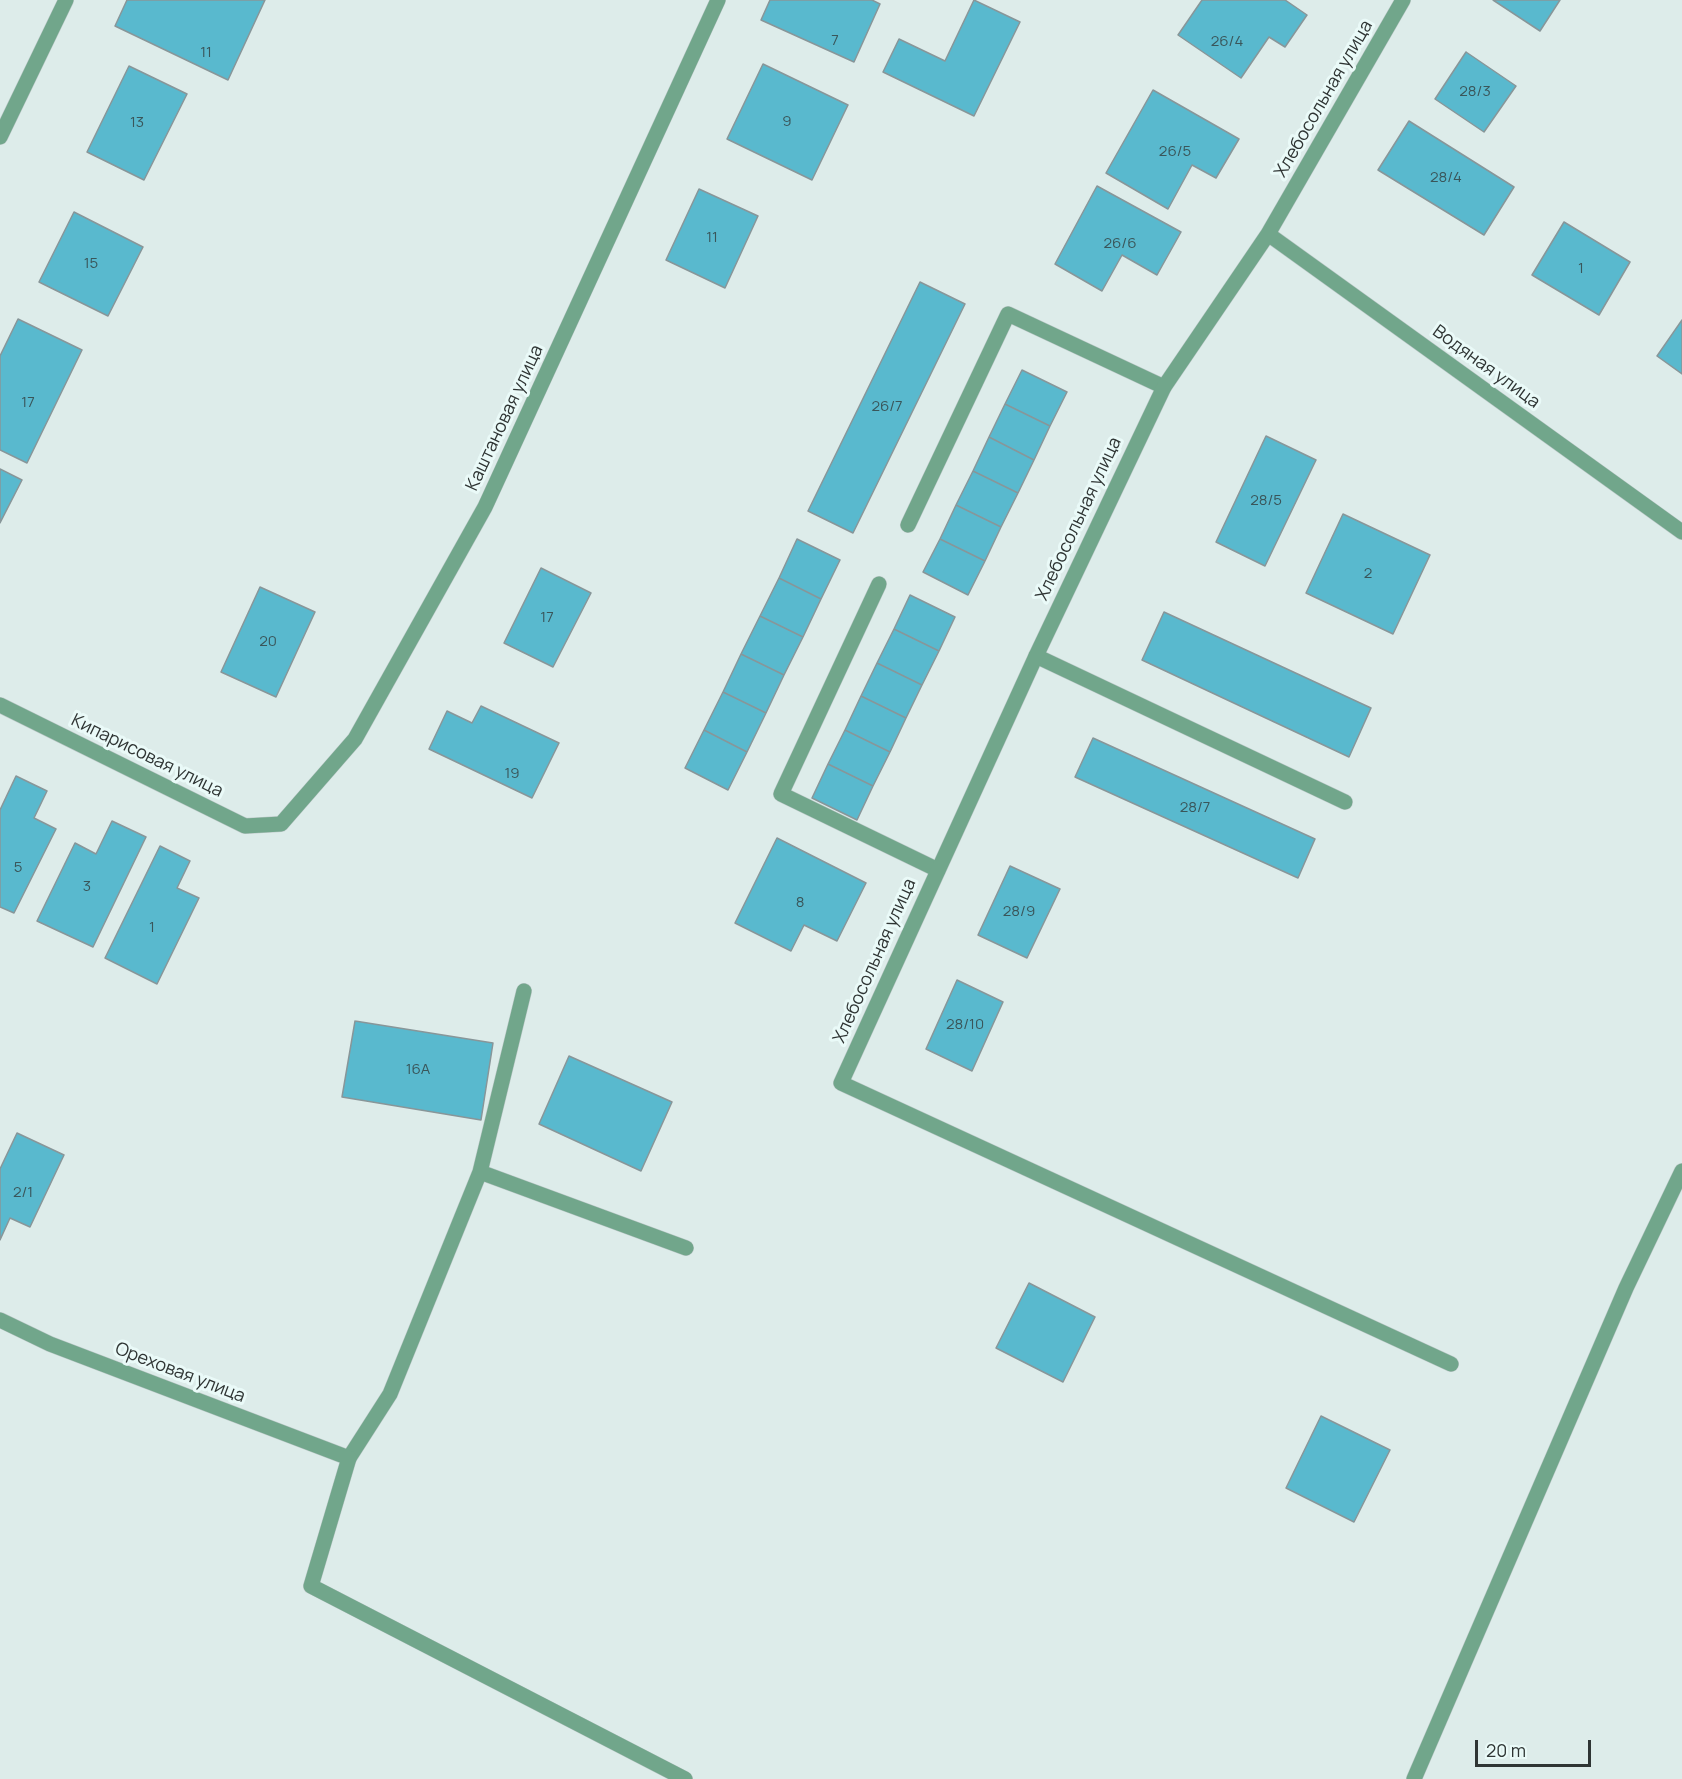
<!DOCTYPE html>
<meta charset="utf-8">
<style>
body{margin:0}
#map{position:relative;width:1682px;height:1779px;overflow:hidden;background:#ddecea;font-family:Manrope,sans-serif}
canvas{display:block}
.scale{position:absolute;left:1475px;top:1740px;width:116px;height:27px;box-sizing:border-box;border:3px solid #2f3534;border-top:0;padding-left:8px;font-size:18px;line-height:21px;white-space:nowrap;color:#2f3534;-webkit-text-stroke:4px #eafaf8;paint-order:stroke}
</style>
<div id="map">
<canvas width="1682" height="1779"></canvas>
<div class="scale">20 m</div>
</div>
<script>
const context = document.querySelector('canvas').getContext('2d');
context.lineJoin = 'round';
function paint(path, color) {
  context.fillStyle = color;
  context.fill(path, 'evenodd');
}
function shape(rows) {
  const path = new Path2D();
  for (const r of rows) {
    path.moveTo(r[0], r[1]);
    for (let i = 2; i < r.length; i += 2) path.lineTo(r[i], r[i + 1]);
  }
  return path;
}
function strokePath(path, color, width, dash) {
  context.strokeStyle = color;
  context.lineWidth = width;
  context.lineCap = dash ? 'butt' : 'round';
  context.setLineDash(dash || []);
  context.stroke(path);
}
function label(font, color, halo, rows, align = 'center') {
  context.font = font + ' Manrope,sans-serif';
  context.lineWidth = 6;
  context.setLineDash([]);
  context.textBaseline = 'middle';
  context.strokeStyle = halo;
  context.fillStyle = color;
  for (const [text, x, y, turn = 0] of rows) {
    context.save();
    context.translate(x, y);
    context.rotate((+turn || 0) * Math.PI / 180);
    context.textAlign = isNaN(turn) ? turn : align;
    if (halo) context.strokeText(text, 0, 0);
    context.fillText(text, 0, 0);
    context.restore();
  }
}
const building = shape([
 [127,0,265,0,228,80,115,26,127,0],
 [770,0,872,0,880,4,854,62,761,20,770,0],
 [974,0,1020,22,974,116,883,72,899,39,945,61,974,0],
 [1202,0,1285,0,1307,15,1285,47,1269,37,1241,78,1178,35,1202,0],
 [1493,0,1560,0,1540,31,1493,0],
 [1466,52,1516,86,1484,132,1435,99,1466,52],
 [763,64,848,105,812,180,727,139,763,64],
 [129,66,187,94,144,180,87,152,129,66],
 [1153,90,1239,139,1216,178,1192,165,1168,209,1106,173,1153,90],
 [1409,121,1514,187,1484,235,1378,170,1409,121],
 [1097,186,1181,232,1157,275,1122,255,1102,291,1055,264,1097,186],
 [699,189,758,216,725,288,666,260,699,189],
 [74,212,143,247,108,316,39,282,74,212],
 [1564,222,1630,262,1599,315,1532,275,1564,222],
 [920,282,965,304,853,533,808,511,920,282],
 [18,319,82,350,27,463,0,450,0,356,18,319],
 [1682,320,1682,374,1657,356,1682,320],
 [1022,370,1067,392,1050,426,1005,404,1022,370],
 [1005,404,1050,426,1034,460,989,437,1005,404],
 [1266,436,1316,460,1265,566,1216,542,1266,436],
 [989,437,1034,460,1018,493,973,471,989,437],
 [0,469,22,480,0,523,0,469],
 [973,471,1018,493,1001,527,956,505,973,471],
 [956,505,1001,527,985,561,940,539,956,505],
 [1343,514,1430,555,1393,634,1306,593,1343,514],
 [797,539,840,560,821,599,779,578,797,539],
 [940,539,985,561,968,595,923,572,940,539],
 [541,568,591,593,553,667,504,643,541,568],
 [779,578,821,599,803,637,760,616,779,578],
 [260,587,315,612,276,697,221,672,260,587],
 [910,595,955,617,939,651,894,629,910,595],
 [1164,612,1371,708,1349,757,1142,660,1164,612],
 [760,616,803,637,784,675,741,654,760,616],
 [894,629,939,651,922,685,877,663,894,629],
 [741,654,784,675,766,713,723,692,741,654],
 [877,663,922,685,906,718,861,696,877,663],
 [723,692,766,713,747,752,704,730,723,692],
 [861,696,906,718,890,752,845,730,861,696],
 [481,706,559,743,532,798,429,749,447,711,472,723,481,706],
 [704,730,747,752,728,790,685,768,704,730],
 [845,730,890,752,873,786,828,764,845,730],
 [1093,738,1315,839,1298,878,1075,777,1093,738],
 [828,764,873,786,857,820,812,798,828,764],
 [16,776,47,791,34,818,56,829,14,913,0,907,0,810,16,776],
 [112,821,146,837,93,947,37,921,75,843,96,854,112,821],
 [777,838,866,883,837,941,804,925,791,951,735,923,777,838],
 [160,846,190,861,177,888,199,898,157,984,105,958,160,846],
 [1010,866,1060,889,1027,958,978,935,1010,866],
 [957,980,1003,1002,972,1071,926,1049,957,980],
 [355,1021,493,1043,481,1120,342,1097,355,1021],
 [569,1056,672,1102,641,1171,539,1124,569,1056],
 [17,1133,64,1155,30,1227,10,1218,0,1240,0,1169,17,1133],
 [1029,1283,1095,1317,1063,1382,996,1348,1029,1283],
 [1321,1416,1390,1450,1354,1522,1286,1488,1321,1416]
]);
const lane = shape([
 [908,525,1008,314,1164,387],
 [879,584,781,794,938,870],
 [1036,656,1345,802],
 [480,1172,686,1248],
 [349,1458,390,1394,480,1172,524,991]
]);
const street = shape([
 [1403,0,1268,234,1164,387,1036,656,841,1083,1451,1364],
 [0,137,66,0],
 [1268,234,1682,532],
 [0,705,245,826,281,824,355,739,485,507,718,0],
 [0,1320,50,1344,349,1458,311,1586,685,1779],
 [1414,1779,1626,1288,1682,1171]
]);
const numberNames = [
 ["7",835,41],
 ["26/4",1227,42],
 ["11",206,53],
 ["28/3",1475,92],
 ["9",787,122],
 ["13",137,123],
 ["26/5",1175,152],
 ["28/4",1446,178],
 ["11",712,238],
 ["26/6",1120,244],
 ["15",91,264],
 ["1",1581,269],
 ["17",28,403],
 ["26/7",887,407],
 ["28/5",1266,501],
 ["2",1368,574],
 ["17",547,618],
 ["20",268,642],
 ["19",512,774],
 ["28/7",1195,808],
 ["5",18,868],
 ["3",87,887],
 ["8",800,903],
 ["28/9",1019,912],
 ["1",152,928],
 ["28/10",965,1025],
 ["16А",418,1070],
 ["2/1",23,1193]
];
const streetNames = [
 ["Хлебосольная улица",1324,99,-60],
 ["Водяная улица",1486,367,36],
 ["Каштановая улица",505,418,-65],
 ["Хлебосольная улица",1079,519,-65],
 ["Кипарисовая улица",147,756,26],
 ["Хлебосольная улица",875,961,-66],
 ["Ореховая улица",180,1373,21]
];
paint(building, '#59b9ce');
strokePath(building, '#889699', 1.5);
strokePath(lane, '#bac7c6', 16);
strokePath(street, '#bac7c6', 16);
strokePath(lane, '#71a68b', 15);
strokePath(street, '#71a68b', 15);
label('15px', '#3a565a', null, numberNames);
label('18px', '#2f3534', '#eafaf8', streetNames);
</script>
